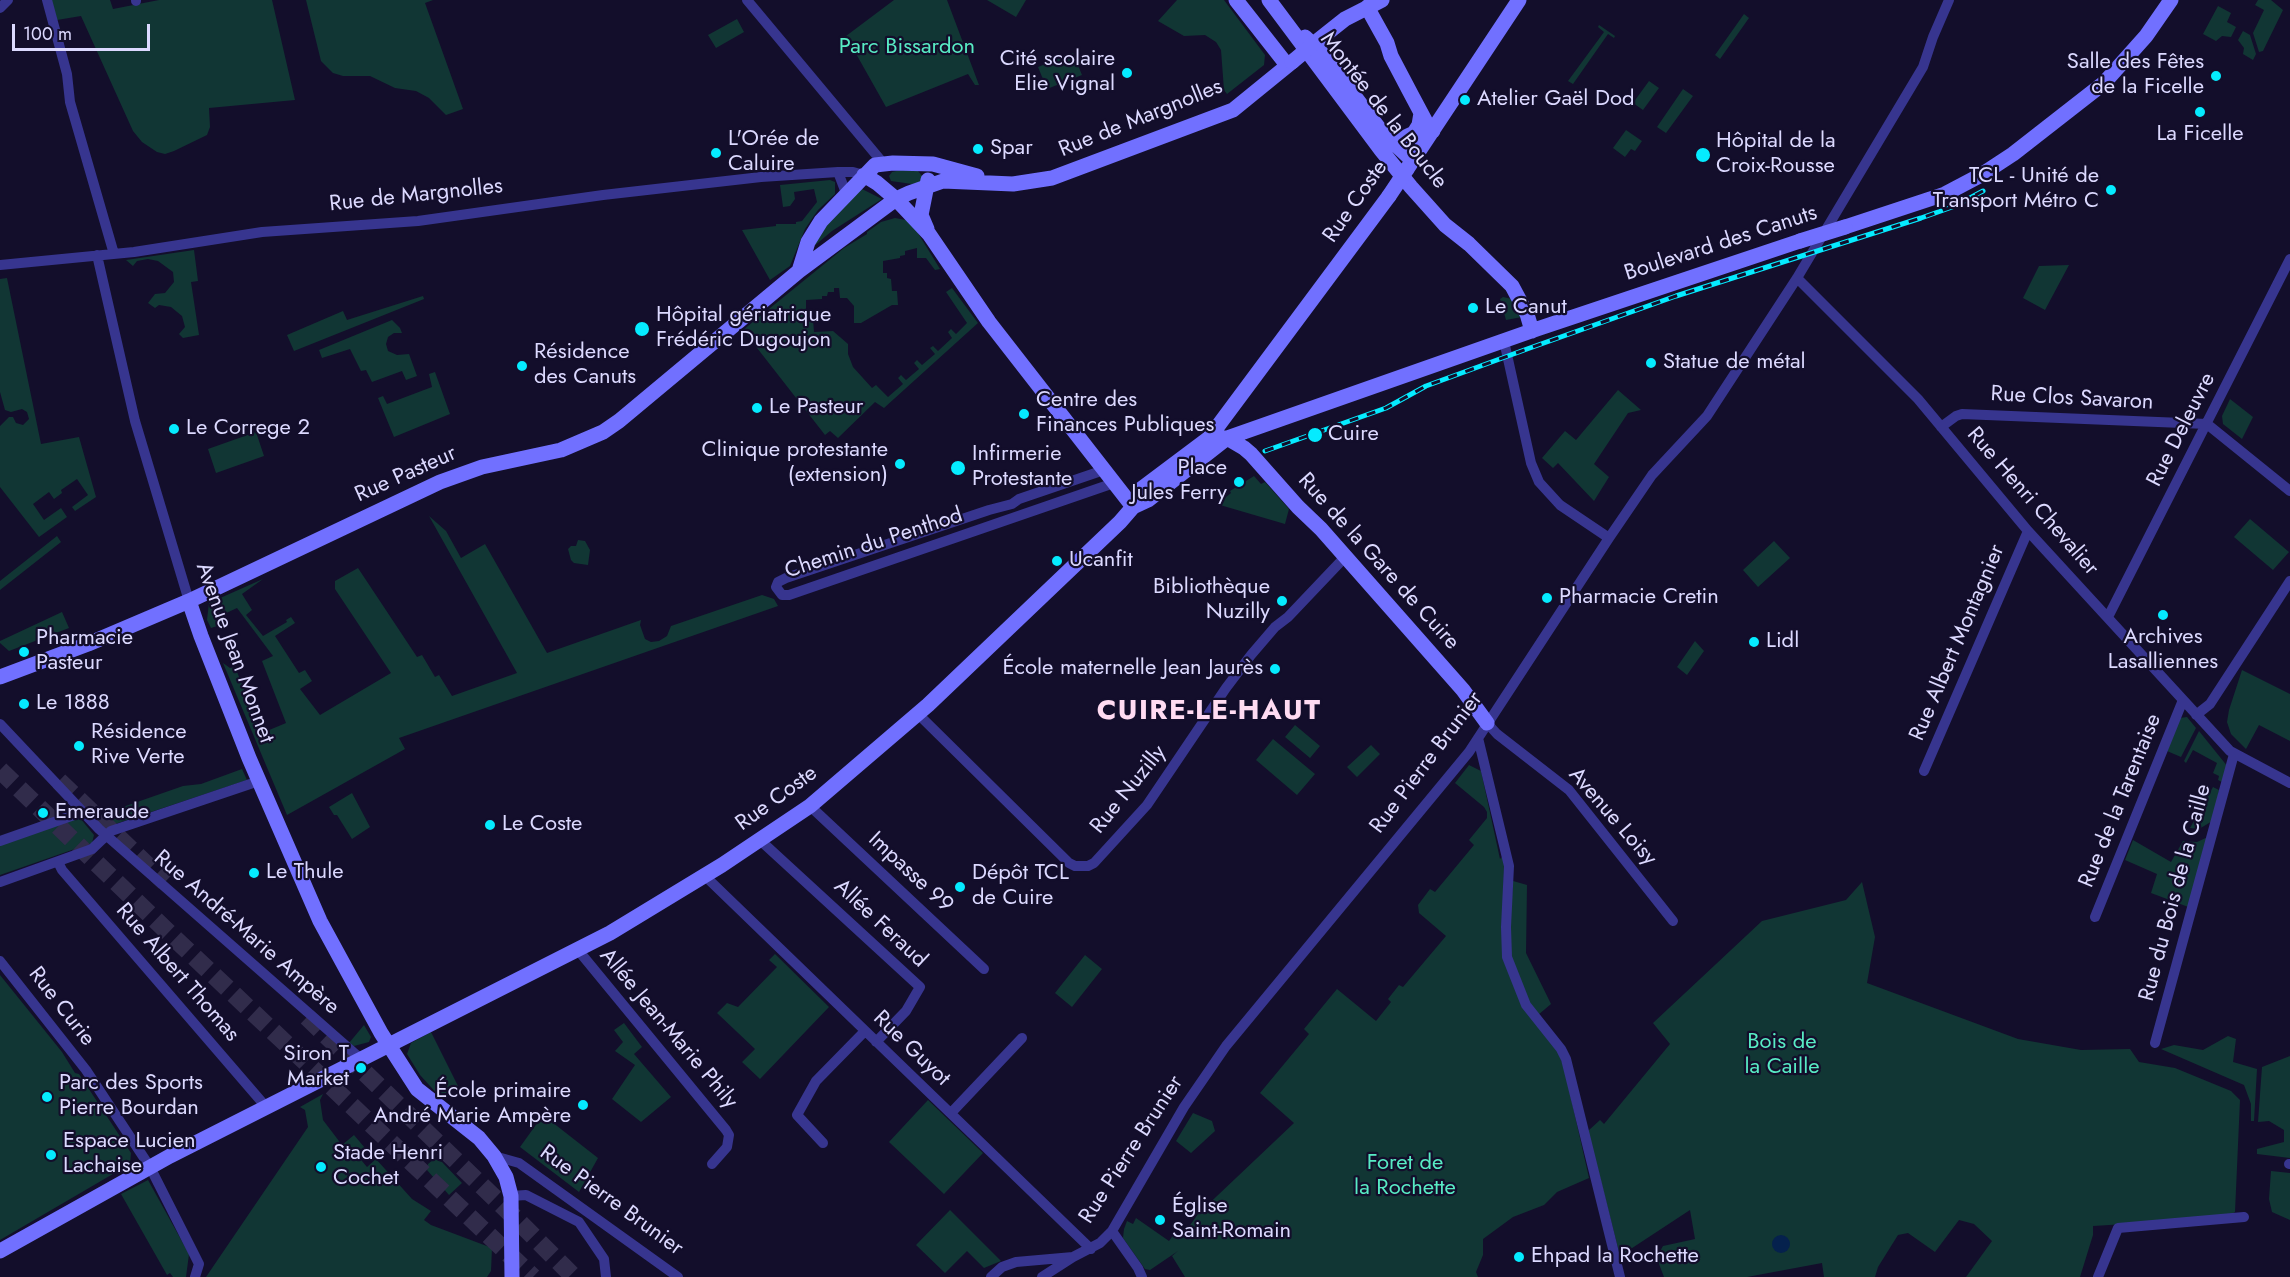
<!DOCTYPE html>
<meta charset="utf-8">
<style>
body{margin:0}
#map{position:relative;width:2290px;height:1277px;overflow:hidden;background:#130e2b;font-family:Jost,sans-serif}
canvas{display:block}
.scale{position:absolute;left:12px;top:24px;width:138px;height:27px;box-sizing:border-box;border:3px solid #dcd9ff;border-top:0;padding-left:8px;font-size:18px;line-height:21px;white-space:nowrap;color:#dcd9ff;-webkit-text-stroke:4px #130e2b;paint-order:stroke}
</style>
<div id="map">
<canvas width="2290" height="1277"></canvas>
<div class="scale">100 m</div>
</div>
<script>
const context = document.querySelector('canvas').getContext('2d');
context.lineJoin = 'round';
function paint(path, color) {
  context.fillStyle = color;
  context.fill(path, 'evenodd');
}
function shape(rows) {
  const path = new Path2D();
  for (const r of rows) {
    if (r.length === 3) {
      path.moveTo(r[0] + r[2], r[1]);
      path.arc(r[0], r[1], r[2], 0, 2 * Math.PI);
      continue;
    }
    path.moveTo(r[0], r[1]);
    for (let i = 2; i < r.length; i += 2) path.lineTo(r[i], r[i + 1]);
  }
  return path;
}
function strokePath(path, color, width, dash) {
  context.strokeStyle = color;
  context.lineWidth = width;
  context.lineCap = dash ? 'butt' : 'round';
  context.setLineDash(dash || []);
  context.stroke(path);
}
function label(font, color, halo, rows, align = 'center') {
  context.font = font + ' Jost,sans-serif';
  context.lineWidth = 4.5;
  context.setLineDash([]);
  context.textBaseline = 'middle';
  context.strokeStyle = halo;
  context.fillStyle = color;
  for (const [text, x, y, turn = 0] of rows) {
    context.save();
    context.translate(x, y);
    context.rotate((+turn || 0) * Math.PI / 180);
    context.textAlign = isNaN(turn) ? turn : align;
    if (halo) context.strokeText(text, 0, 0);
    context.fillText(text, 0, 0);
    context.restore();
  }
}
const green = shape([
 [51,0,110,0,113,9,159,0,272,0,295,100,209,108,210,127,207,135,174,151,165,154,157,152,142,142,133,131,81,16,57,20],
 [306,0,433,0,425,3,463,109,446,115,429,98,416,91,395,88,370,76,343,76,333,73,321,61],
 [894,0,947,0,979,85,975,85,968,74,886,107,846,36],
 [987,0,1026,0,1016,17],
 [1177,0,1224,0,1265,55,1264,65,1227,94,1224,90,1221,50,1216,42,1205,35,1184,36,1158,21],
 [2258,0,2271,0,2283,10,2263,51,2259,52,2253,33,2264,10,2255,5],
 [2218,6,2231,13,2227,22,2236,27,2231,37,2222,36,2216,41,2203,34],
 [1744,14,1749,18,1720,59,1715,55],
 [737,19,744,32,716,48,708,35],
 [1599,25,1615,36,1614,38,1608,34,1573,84,1568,81,1604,32,1598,27],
 [2243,31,2250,35,2256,54,2253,60,2243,54,2244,48,2238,40],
 [1073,53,1082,75,1047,89,1038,67],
 [1649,81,1659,88,1643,110,1633,103],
 [1683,89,1693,96,1666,133,1657,127],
 [1626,130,1642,141,1635,151,1631,149,1625,157,1613,148],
 [905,169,918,171,923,177,921,182,912,184,891,181,889,176,892,172],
 [830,180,835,182,835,194,818,210,805,229,790,266,770,280,742,230,776,226,776,224,796,224,796,222,802,221,817,202,814,189,794,192,795,199,790,206,783,207,780,185],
 [860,188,882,199,832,231,813,247,818,233],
 [895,218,906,220,913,225,940,269,935,270,926,258,917,258,917,248,905,251,905,255,900,256,900,258,883,261,883,273,887,273,887,278,891,279,892,291,897,291,898,305,892,305,861,323,854,323,854,306,847,298,840,298,839,288,834,288,834,292,828,292,827,296,822,296,822,299,806,300,806,312,810,312,810,319,813,319,814,332,833,331,848,344,848,354,853,367,872,388,876,385,888,397,903,384,898,378,901,375,906,380,919,369,914,363,917,360,922,365,935,354,930,348,933,346,938,351,952,338,948,332,951,329,956,334,967,323,946,292,952,288,978,323,884,408,875,402,838,438,830,431,825,435,743,330,844,248,867,234,867,232,881,222],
 [194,250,198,281,191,282,199,335,183,338,179,334,185,327,182,316,171,307,159,305,155,308,148,303,155,294,165,293,174,282,173,272,158,261,148,259,137,261,133,266,126,260],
 [2069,265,2045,310,2023,298,2039,266],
 [7,278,41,444,79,437,96,497,75,511,72,507,88,495,77,479,61,490,62,493,54,499,49,492,33,504,44,520,61,508,67,517,39,537,0,487,0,426,9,417,13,417,16,423,23,425,29,419,27,412,22,409,11,412,5,410,0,392,0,279],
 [423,296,424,299,294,351,287,335,343,311,347,320],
 [1503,297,1512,299,1522,317,1506,320,1500,299],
 [392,320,400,328,402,333,394,333,388,337,386,344,388,351,397,355,409,354,417,376,406,380,402,371,372,382,366,370,361,371,350,349,322,358,319,350],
 [435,372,450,414,394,437,378,398,383,396,387,404,432,387,429,374],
 [1618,390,1641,410,1628,413,1594,464,1609,477,1594,501,1558,463,1553,468,1542,458,1565,431,1576,440],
 [2230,399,2253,417,2242,439,2223,424,2222,416],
 [256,432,264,456,216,473,208,449],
 [1254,476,1261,484,1265,482,1289,509,1285,524,1220,505,1221,501,1231,493,1230,491],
 [429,516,446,531,461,558,485,544,547,653,641,620,640,625,645,639,651,642,659,641,667,636,671,626,762,595,774,599,778,606,399,738,405,749,287,815,223,663,230,668,235,667,262,733,286,723,262,661,273,656,237,608,222,615,223,624,211,628,207,620,209,603,263,579,242,594,252,610,246,615,263,636,287,622,286,620,291,617,295,623,275,636,299,673,305,670,312,681,300,689,320,715,391,673,335,589,335,581,358,568,417,657,422,655,435,677,439,675,452,696,517,673],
 [2250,519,2289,552,2273,570,2234,537],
 [57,536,61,542,0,590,0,581],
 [578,540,585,541,590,550,588,565,574,563,571,560,568,549,571,546,576,546],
 [1774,541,1790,558,1758,587,1743,570],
 [62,612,69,628,9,651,0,643,0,641],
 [1695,641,1704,651,1687,675,1677,667],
 [2242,670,2290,694,2290,741,2259,725,2246,749,2231,734,2227,722,2229,710],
 [2187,717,2196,728,2181,757,2167,751,2180,718],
 [1295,725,1320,746,1310,758,1285,737],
 [2199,731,2228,767,2224,783,2218,780,2219,776,2213,773,2217,763,2193,750,2186,763,2184,761],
 [1273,739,1315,774,1297,795,1256,760],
 [1371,745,1380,754,1357,777,1347,767],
 [1469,765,1481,771,1500,859,1502,857,1504,860,1503,960,1558,1051,1564,1067,1589,1178,1557,1192,1544,1205,1513,1217,1483,1239,1483,1255,1476,1272,1478,1277,1185,1277,1172,1256,1178,1251,1150,1270,1145,1269,1123,1238,1124,1229,1127,1221,1133,1224,1136,1218,1169,1241,1174,1234,1179,1237,1185,1227,1188,1228,1198,1214,1294,1123,1260,1093,1309,1034,1304,1029,1337,989,1376,1021,1391,1002,1388,999,1399,985,1403,987,1446,936,1419,913,1418,905,1430,889,1435,892,1474,845,1469,840,1487,818,1487,812,1484,807,1455,783],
 [242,769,247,780,109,826,97,816,183,786,201,784],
 [2213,787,2219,790,2214,820,2199,829,2190,828],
 [352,793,370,827,352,839,337,815,334,815,329,807],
 [80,818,94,835,92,843,0,875,0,843],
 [2210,836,2191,908,2151,893,2157,874,2125,860,2133,840,2171,862,2183,841,2197,842],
 [1513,881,1527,885,1526,953,1551,1004,1538,1015,1529,1004,1511,957,1509,935],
 [1862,882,1875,937,1867,983,2018,1039,2081,1050,2130,1049,2139,1062,2175,1068,2231,1091,2240,1100,2235,1212,2224,1218,2093,1226,2093,1235,2080,1277,1966,1277,1992,1241,1974,1224,1959,1220,1935,1252,1908,1233,1898,1235,1878,1267,1875,1277,1824,1277,1822,1263,1747,1277,1664,1277,1659,1264,1659,1253,1663,1246,1695,1239,1690,1210,1620,1256,1588,1131,1600,1120,1604,1124,1670,1044,1653,1023,1762,921,1846,900],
 [775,954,829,1007,760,1079,742,1062,755,1049,717,1013,727,1003,738,1007,777,967,769,960],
 [1085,955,1102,969,1072,1007,1055,993],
 [0,975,62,1052,75,1073,79,1074,131,1153,130,1164,0,1240],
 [624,1023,642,1047,634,1054,671,1097,641,1122,612,1099,635,1065,615,1051,623,1042,614,1030],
 [364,1025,371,1037,369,1042,354,1046,349,1043],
 [431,1032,458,1086,440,1097,420,1075,407,1054,411,1043],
 [2228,1036,2236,1039,2233,1062,2257,1069,2254,1121,2251,1121,2251,1104,2244,1085,2161,1049,2174,1045,2203,1050],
 [2290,1056,2290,1158,2257,1154,2257,1149,2284,1142,2284,1130,2269,1121,2258,1122,2262,1067],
 [323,1094,320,1100,323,1120,342,1145,354,1135,365,1148,357,1155,367,1167,376,1159,412,1199,431,1211,424,1220,431,1225,492,1248,491,1271,487,1277,206,1277,308,1127,305,1110,300,1107],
 [928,1100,983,1153,944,1194,889,1142],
 [1193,1113,1212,1121,1215,1131,1191,1153,1176,1141],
 [543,1115,598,1158,579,1192,520,1147],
 [434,1159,442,1162,462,1183,449,1195,427,1170,428,1164],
 [2271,1171,2290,1173,2290,1220,2272,1212,2269,1199],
 [148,1180,189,1254,186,1277,173,1277,170,1273,167,1275,121,1194],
 [950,1210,1001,1261,984,1268,967,1251,945,1273,916,1245]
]);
const water = shape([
 [1781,1244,9]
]);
const highwayTunnel = shape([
 [0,770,171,935,533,1277],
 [59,781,165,882],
 [307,1017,506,1209,574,1277]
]);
const street = shape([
 [47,0,67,74,70,102,114,254],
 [136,0,136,1],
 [747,0,883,163],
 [0,8,8,0],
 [838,172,846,193],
 [97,255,135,421,189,601],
 [0,265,134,252,262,232,418,221,603,195,761,177,838,172,853,172,864,175],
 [1797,278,1918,399,2028,531,2230,751,2290,783],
 [1504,341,1531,463,1539,482,1560,505,1609,538],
 [1941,427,1956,416,1962,414,2207,424,2290,491],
 [1104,470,1019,499,1012,504,989,510,786,578,778,582,776,587,782,595,789,595,1114,483],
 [2108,617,2290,259],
 [918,714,1069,863,1075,866,1088,866,1094,863,1147,805,1226,688,1251,655,1275,627,1288,617,1345,557],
 [2196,715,2210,704,2290,581],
 [1487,723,1497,734,1569,790,1673,921],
 [0,724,99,829,361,1059],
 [1478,738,1509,866,1506,927,1507,957,1526,1005,1561,1049,1566,1059,1620,1277],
 [1924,771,2028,531],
 [810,806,984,969],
 [0,841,77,814],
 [761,841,920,987,906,1011,876,1042],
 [58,862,62,870,267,1108],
 [705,876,1091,1249],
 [0,882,92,849,111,831,259,781],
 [2095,917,2183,700],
 [578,950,726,1130,729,1135,727,1147,712,1164],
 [0,961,86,1070,150,1167,196,1258,199,1264,195,1277],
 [2155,1043,2234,754],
 [951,1113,1022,1038],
 [823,1143,797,1115,816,1081,865,1031],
 [494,1156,519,1163,678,1277],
 [2289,1164,2290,1164],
 [511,1196,526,1195,579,1222,604,1259,606,1277],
 [1112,1231,1138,1268,1142,1277],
 [991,1277,1002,1267,1016,1262,1073,1257],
 [1042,1277,1073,1257,1100,1243,1112,1231,1184,1107,1226,1046,1469,752,1609,538,1652,475,1707,416,1797,278,1923,67,1933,37,1949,0],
 [2098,1277,2118,1228,2244,1217]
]);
const secondary = shape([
 [1236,0,1287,65],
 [1269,0,1381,150,1411,187,1445,225,1469,244,1512,286,1527,314,1532,331],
 [1367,7,1387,43,1391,56,1411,94,1427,124,1433,131],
 [1305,37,1320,51,1382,132,1413,161],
 [1316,42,1345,19,1382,0],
 [1390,138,1401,139,1414,133,1419,125,1421,113],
 [1407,169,1519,0],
 [864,175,877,183,896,199,929,234,989,322,1133,507],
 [1845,227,1945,194,1981,175,2013,154,2104,83,2146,36,2171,0],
 [927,229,921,215,928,180],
 [799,271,808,242,821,221,875,165,893,163,933,164,977,176],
 [1209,438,1227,438,1537,329,1800,241],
 [1227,438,1244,448,1251,454,1298,507,1321,529,1463,690,1487,723],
 [1133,507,1148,500,1227,438],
 [189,601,201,636,249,758,320,921,381,1033,417,1089,479,1138,494,1156,506,1177,511,1196,512,1277],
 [0,677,88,644,189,601,440,482,482,467,561,450,603,432,619,421,799,271,896,199,909,193,943,181,1013,184,1052,178,1233,110,1292,62],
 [0,1251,170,1156,610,933,722,865,810,806,928,705,1120,522,1133,507,1141,489,1209,438,1389,196]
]);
const rail = shape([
 [1265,451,1386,408,1426,386,1527,349,1676,296,1921,218,1955,206,1983,191]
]);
const secondaryBridge = shape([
 [1292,62,1316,42],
 [1389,196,1407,169],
 [1800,241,1845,227]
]);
const markers = [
 [1127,73,6,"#05ebff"],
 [2216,76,6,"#05ebff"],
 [1465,100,6,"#05ebff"],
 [2200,112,6,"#05ebff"],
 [978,149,6,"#05ebff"],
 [716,153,6,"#05ebff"],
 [1703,155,8,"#05ebff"],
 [2111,190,6,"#05ebff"],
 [1473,308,6,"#05ebff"],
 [642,329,8,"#05ebff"],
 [1651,363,6,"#05ebff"],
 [522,366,6,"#05ebff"],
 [757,408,6,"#05ebff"],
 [1024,414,6,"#05ebff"],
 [174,429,6,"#05ebff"],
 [1315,435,8,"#05ebff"],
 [900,464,6,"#05ebff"],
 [958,468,8,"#05ebff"],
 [1239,482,6,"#05ebff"],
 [1057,561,6,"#05ebff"],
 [1547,598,6,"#05ebff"],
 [1282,601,6,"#05ebff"],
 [2163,615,6,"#05ebff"],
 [1754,642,6,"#05ebff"],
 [24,652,6,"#05ebff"],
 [1275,669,6,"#05ebff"],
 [24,704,6,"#05ebff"],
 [79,746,6,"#05ebff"],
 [43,813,6,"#05ebff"],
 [490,825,6,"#05ebff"],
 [254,873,6,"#05ebff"],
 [960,887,6,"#05ebff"],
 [361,1068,6,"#05ebff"],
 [47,1097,6,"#05ebff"],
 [583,1105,6,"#05ebff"],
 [51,1155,6,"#05ebff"],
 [321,1167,6,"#05ebff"],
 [1160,1220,6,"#05ebff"],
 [1519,1257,6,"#05ebff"]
];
const parkNames = [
 ["Parc Bissardon",907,48],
 ["Bois de",1782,1043],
 ["la Caille",1782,1068],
 ["Foret de",1405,1164],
 ["la Rochette",1405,1189]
];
const poiNames = [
 ["Cité scolaire",1115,60,"right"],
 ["Elie Vignal",1115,85,"right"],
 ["Salle des Fêtes",2204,63,"right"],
 ["de la Ficelle",2204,88,"right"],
 ["Atelier Gaël Dod",1477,100],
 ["La Ficelle",2200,135,"center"],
 ["L'Orée de",728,140],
 ["Caluire",728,165],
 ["Hôpital de la",1716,142],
 ["Croix-Rousse",1716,167],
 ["Spar",990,149],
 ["TCL - Unité de",2099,177,"right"],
 ["Transport Métro C",2099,202,"right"],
 ["Le Canut",1485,308],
 ["Hôpital gériatrique",656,316],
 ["Frédéric Dugoujon",656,341],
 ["Résidence",534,353],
 ["des Canuts",534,378],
 ["Statue de métal",1663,363],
 ["Centre des",1036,401],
 ["Finances Publiques",1036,426],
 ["Le Pasteur",769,408],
 ["Le Correge 2",186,429],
 ["Cuire",1328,435],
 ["Clinique protestante",888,451,"right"],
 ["(extension)",888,476,"right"],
 ["Infirmerie",972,455],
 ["Protestante",972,480],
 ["Place",1227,469,"right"],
 ["Jules Ferry",1227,494,"right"],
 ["Ucanfit",1069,561],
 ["Bibliothèque",1270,588,"right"],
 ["Nuzilly",1270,613,"right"],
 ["Pharmacie Cretin",1559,598],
 ["Archives",2163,638,"center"],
 ["Lasalliennes",2163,663,"center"],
 ["Pharmacie",36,639],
 ["Pasteur",36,664],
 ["Lidl",1766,642],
 ["École maternelle Jean Jaurès",1263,669,"right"],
 ["Le 1888",36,704],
 ["Résidence",91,733],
 ["Rive Verte",91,758],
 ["Emeraude",55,813],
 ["Le Coste",502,825],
 ["Le Thule",266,873],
 ["Dépôt TCL",972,874],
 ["de Cuire",972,899],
 ["Siron T",349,1055,"right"],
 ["Market",349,1080,"right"],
 ["Parc des Sports",59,1084],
 ["Pierre Bourdan",59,1109],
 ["École primaire",571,1092,"right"],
 ["André Marie Ampère",571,1117,"right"],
 ["Espace Lucien",63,1142],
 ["Lachaise",63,1167],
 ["Stade Henri",333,1154],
 ["Cochet",333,1179],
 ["Église",1172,1207],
 ["Saint-Romain",1172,1232],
 ["Ehpad la Rochette",1531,1257]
];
const streetNames = [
 ["Montée de la Boucle",1383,111,52],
 ["Rue de Margnolles",1141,119,-22],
 ["Rue de Margnolles",416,196,-6],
 ["Rue Coste",1356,202,-55],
 ["Boulevard des Canuts",1721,244,-18],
 ["Rue Clos Savaron",2072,399,3],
 ["Rue Deleuvre",2182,430,-63],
 ["Rue Pasteur",406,475,-24],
 ["Rue Henri Chevalier",2032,502,49],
 ["Chemin du Penthod",874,544,-18],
 ["Rue de la Gare de Cuire",1378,562,48],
 ["Rue Albert Montagnier",1958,643,-67],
 ["Avenue Jean Monnet",234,653,70],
 ["Rue Pierre Brunier",1427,763,-53],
 ["Rue Nuzilly",1129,790,-51],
 ["Rue Coste",777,799,-36],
 ["Rue de la Tarentaise",2121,801,-68],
 ["Avenue Loisy",1612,817,49],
 ["Impasse 99",910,873,43],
 ["Rue du Bois de la Caille",2176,893,-75],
 ["Allée Feraud",880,924,43],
 ["Rue André-Marie Ampère",246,933,41],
 ["Rue Albert Thomas",177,973,49],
 ["Rue Curie",61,1007,52],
 ["Allée Jean-Marie Phily",668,1029,50],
 ["Rue Guyot",911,1049,44],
 ["Rue Pierre Brunier",1132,1150,-57],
 ["Rue Pierre Brunier",611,1201,36]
];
const districtNames = [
 ["CUIRE-LE-HAUT",1209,712]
];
paint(green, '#113634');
paint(water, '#05214d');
strokePath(highwayTunnel, '#312c4b', 18, [18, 9]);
strokePath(street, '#37358f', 10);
strokePath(secondary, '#7170ff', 15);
strokePath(rail, '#05ebff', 5);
strokePath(rail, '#130e2b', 3, [9]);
strokePath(secondaryBridge, '#7170ff', 15);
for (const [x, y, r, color] of markers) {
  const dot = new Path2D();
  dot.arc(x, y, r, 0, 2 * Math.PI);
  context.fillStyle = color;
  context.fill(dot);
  strokePath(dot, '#130e2b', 2);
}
label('22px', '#58ebc4', '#130e2b', parkNames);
label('22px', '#dcd9ff', '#130e2b', poiNames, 'left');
label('22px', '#dcd9ff', '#130e2b', streetNames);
context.letterSpacing = '1.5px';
label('bold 28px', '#ffdbf2', '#130e2b', districtNames);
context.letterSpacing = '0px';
</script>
